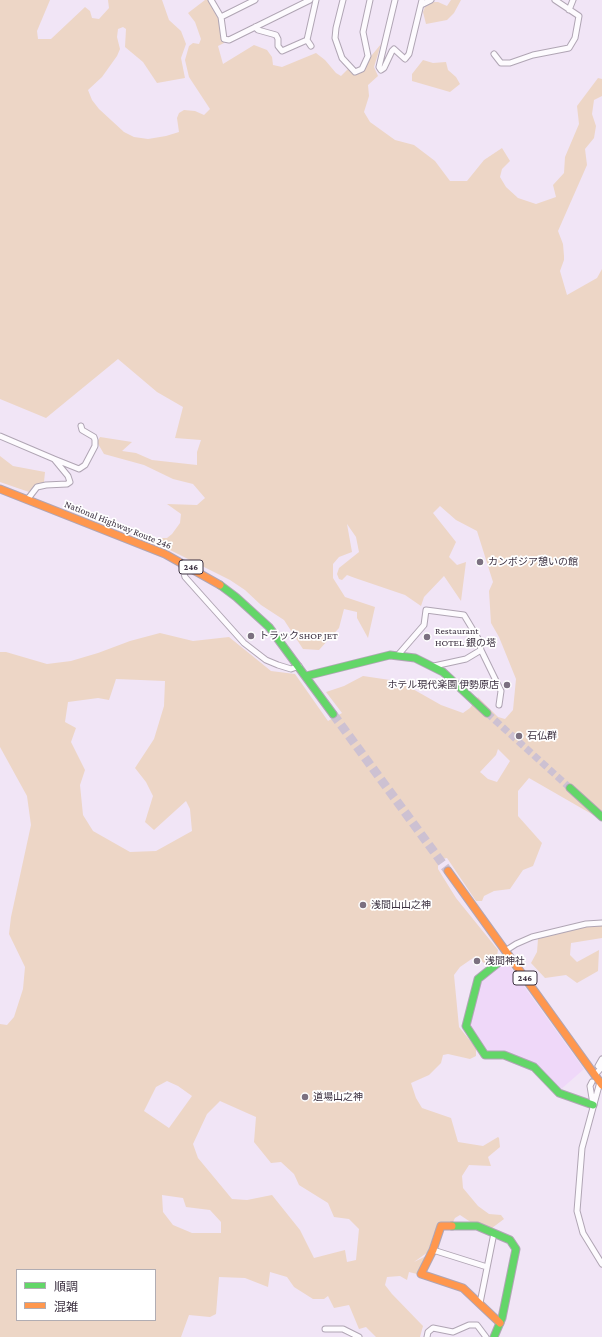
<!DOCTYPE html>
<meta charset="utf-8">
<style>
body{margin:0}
#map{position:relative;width:602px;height:1337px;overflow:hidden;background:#f1e5f6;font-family:"Crimson Pro","Noto Sans JP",serif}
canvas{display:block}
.legend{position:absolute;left:16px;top:1269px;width:140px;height:52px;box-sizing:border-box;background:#fff;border:1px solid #b1adb3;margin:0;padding:5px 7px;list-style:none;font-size:12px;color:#3c3141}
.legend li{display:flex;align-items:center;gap:8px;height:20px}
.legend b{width:20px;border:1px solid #b1adb3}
</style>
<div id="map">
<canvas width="602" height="1337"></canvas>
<ul class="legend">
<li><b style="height:5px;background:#63d668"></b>順調</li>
<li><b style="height:5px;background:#ff974d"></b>混雑</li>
</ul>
</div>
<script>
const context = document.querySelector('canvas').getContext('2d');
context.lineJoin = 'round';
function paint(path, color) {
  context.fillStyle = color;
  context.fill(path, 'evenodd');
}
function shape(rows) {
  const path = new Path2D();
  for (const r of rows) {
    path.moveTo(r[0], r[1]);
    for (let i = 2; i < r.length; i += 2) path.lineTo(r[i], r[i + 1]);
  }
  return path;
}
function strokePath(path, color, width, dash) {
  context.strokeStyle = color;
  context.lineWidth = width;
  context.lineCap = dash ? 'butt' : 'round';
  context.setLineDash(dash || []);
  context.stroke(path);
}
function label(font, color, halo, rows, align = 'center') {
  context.font = font + ' "Crimson Pro","Noto Sans JP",serif';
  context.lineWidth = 3.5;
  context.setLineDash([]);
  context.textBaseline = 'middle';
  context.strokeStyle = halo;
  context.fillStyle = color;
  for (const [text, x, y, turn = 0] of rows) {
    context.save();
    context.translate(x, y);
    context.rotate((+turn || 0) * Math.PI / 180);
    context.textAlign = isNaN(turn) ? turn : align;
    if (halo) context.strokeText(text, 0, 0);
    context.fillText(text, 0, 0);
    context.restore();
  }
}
const built = shape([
 [505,960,584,1069,559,1091,535,1065,486,1052,468,1026,479,981]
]);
const green = shape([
 [0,0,50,0,37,31,38,39,51,39,85,7,90,11,92,18,99,19,109,8,108,0,162,0,169,20,181,31,186,44,181,58,185,78,157,83,143,62,125,47,126,29,123,27,118,29,117,37,120,49,117,56,102,77,88,90,92,100,99,109,124,132,134,137,148,139,166,136,179,132,177,118,179,113,184,110,195,111,204,115,210,109,189,77,185,60,189,46,193,43,199,44,201,39,195,22,188,13,205,0,208,0,219,20,224,43,218,46,223,64,254,45,267,50,272,57,273,65,282,67,316,53,325,60,336,73,341,76,349,68,358,72,381,44,374,67,378,76,368,85,369,96,364,112,370,122,395,140,414,145,435,161,450,181,467,181,484,160,502,148,510,161,502,169,500,177,506,187,518,198,536,204,556,197,553,185,564,173,565,157,579,124,577,106,598,78,602,79,602,96,594,100,592,114,596,126,594,138,585,149,587,165,558,231,563,244,564,256,564,260,560,271,567,295,597,278,602,269,602,820,529,778,518,791,518,816,542,843,533,866,523,870,510,889,494,891,484,896,482,901,476,901,447,858,438,860,438,869,456,898,498,950,497,956,493,962,484,963,476,956,460,967,454,975,459,1027,476,1048,476,1056,470,1059,448,1054,443,1055,441,1063,429,1075,411,1083,416,1098,422,1108,451,1118,458,1142,483,1146,498,1137,499,1138,500,1147,488,1157,491,1166,469,1165,462,1176,463,1188,478,1206,489,1214,501,1215,504,1219,492,1228,472,1223,460,1215,455,1218,452,1224,440,1224,434,1233,428,1252,414,1262,428,1255,417,1274,409,1272,407,1280,400,1276,387,1277,385,1285,392,1294,423,1326,420,1337,376,1337,366,1327,359,1329,349,1305,334,1308,328,1296,324,1299,313,1299,294,1287,287,1277,270,1272,268,1287,245,1278,219,1277,216,1314,210,1317,189,1315,181,1337,0,1337,0,1024,7,1025,14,1017,23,989,25,967,9,934,11,917,31,825,27,796,0,747,0,652,6,652,47,664,71,661,98,653,130,641,160,633,193,641,229,637,271,671,295,674,328,721,342,713,326,692,344,686,363,676,390,680,411,688,441,705,463,713,470,708,478,697,498,717,505,719,513,710,516,679,499,637,491,623,489,591,493,582,477,531,456,520,440,506,433,513,456,542,449,557,457,565,466,562,461,601,444,576,424,597,421,606,405,595,355,578,347,575,342,580,339,579,337,574,339,568,359,552,356,537,347,524,352,552,339,557,333,564,333,578,345,597,375,607,368,638,357,618,357,612,344,609,339,628,319,650,303,649,284,620,261,605,245,590,230,580,158,544,160,538,167,538,172,534,180,523,181,514,167,504,197,505,205,498,193,484,173,479,144,465,104,454,97,442,100,437,132,442,122,451,136,453,152,460,197,465,197,452,201,440,175,438,183,407,157,392,118,359,46,418,0,399],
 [116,679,165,681,164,706,154,739,135,768,146,782,153,796,145,822,154,830,186,801,190,809,192,831,156,851,130,852,93,831,83,815,80,785,85,770,71,742,76,728,65,722,68,702,98,698,109,700],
 [498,749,510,761,497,782,488,779,480,772,496,755],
 [167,1081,178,1086,192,1096,169,1128,144,1111,156,1087],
 [220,1101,256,1117,254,1142,271,1163,281,1162,294,1174,299,1185,328,1203,334,1217,349,1219,359,1229,356,1260,347,1262,345,1250,314,1258,300,1230,272,1195,247,1200,232,1199,198,1158,193,1144,207,1114],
 [162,1195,183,1198,186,1207,210,1210,221,1222,221,1233,192,1233,173,1225,163,1212],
 [17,1270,155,1270,155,1320,17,1320],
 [451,0,461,0,454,13,447,20,426,24,423,12,425,7,434,2,438,2,447,6],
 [423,60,433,63,446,62,448,70,456,77,460,84,450,92,412,81,412,74],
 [0,456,13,466,45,472,44,482,33,487,29,492,0,482],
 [602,925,602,938,571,943,570,955,577,962,599,950,598,971,577,983,566,975,545,978,531,963,537,952,538,939,576,928]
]);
const secondaryTunnel = shape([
 [487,713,570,788]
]);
const highwayTunnel = shape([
 [333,714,448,871]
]);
const street = shape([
 [211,0,221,17,224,39,229,40,310,0],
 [343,0,336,28,335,38,342,58,355,72,362,69,368,56,363,32,370,0],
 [395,0,379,67,381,70,384,68,392,51,394,49,405,59,409,54,422,0],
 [421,5,431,0],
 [569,10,573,0],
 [221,17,255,0],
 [255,27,258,30,276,35,278,39,278,46,282,51,307,40],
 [311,46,307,40,316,0],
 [494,54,501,63,510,63,533,55,569,48,575,38,579,16,555,0],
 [0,436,54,459],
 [27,500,37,487,46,485,67,484,70,482,68,476,54,459,79,469,85,465,95,446,95,440,94,437,82,430,81,426],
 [181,563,185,577,244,643,266,660,278,665,291,669,299,666],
 [481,650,501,691,499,705],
 [398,655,424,625,426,610,464,615,479,640,481,650,466,659,434,666],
 [505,951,516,944,532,937,586,924,602,923],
 [598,1066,602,1059],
 [595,1075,602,1067],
 [592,1082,590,1086,593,1104],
 [600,1082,582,1148,577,1211,583,1233,602,1264],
 [433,1250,487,1267],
 [480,1303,494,1233],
 [325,1329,343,1329,359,1337],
 [427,1337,428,1332,433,1328,453,1332,469,1325,477,1325,486,1337]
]);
const fast = shape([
 [220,585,236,597,269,627,333,714],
 [306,676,390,655,415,658,443,672,487,713],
 [570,788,602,817],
 [508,955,478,979,466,1026,485,1055,504,1055,534,1067,559,1093,593,1105],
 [452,1226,477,1226,510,1240,516,1249,502,1318,494,1337]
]);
const slow = shape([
 [0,489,165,554,220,585],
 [448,871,602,1085],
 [452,1226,441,1226,433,1250,421,1274,463,1288,500,1323]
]);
const markers = [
 [480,562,4,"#7b7080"],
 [251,636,4,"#7b7080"],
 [427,637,4,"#7b7080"],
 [507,685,4,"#7b7080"],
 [519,736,4,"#7b7080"],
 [363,905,4,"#7b7080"],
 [477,961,4,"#7b7080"],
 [305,1097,4,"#7b7080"]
];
const shields = [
 [191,567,24],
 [525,978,24]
];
const shieldNames = [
 ["246",191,567],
 ["246",525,978]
];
const streetNames = [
 ["National Highway Route 246",118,525,22]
];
const poiNames = [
 ["カンボジア憩いの館",488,562],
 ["Restaurant",435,631],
 ["HOTEL 銀の塔",435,643],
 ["トラックSHOP JET",259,636],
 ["ホテル現代楽園 伊勢原店",499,685,"right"],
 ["石仏群",527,736],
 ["浅間山山之神",371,905],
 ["浅間神社",485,961],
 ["道場山之神",313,1097]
];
paint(built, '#efd8f9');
paint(green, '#edd6c6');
strokePath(secondaryTunnel, '#cdc1d2', 7, [7, 3.5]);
strokePath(highwayTunnel, '#cdc1d2', 9, [9, 4.5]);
strokePath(street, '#b0a5b4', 7);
strokePath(fast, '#b0a5b4', 9);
strokePath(slow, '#b0a5b4', 9);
strokePath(street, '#fdfbfe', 5);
strokePath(fast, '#63d668', 7);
strokePath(slow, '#ff974d', 7);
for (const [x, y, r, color] of markers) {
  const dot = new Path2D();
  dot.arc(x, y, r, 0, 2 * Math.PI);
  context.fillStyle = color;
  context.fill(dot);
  strokePath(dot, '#fff', 1.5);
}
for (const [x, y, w] of shields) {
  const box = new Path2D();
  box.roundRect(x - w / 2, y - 7, w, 14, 3);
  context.fillStyle = '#fff';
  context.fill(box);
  strokePath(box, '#3c3141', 1);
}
label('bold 9px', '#3c3141', null, shieldNames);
label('10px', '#3c3141', '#fff', streetNames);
label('10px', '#3c3141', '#fff', poiNames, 'left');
</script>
